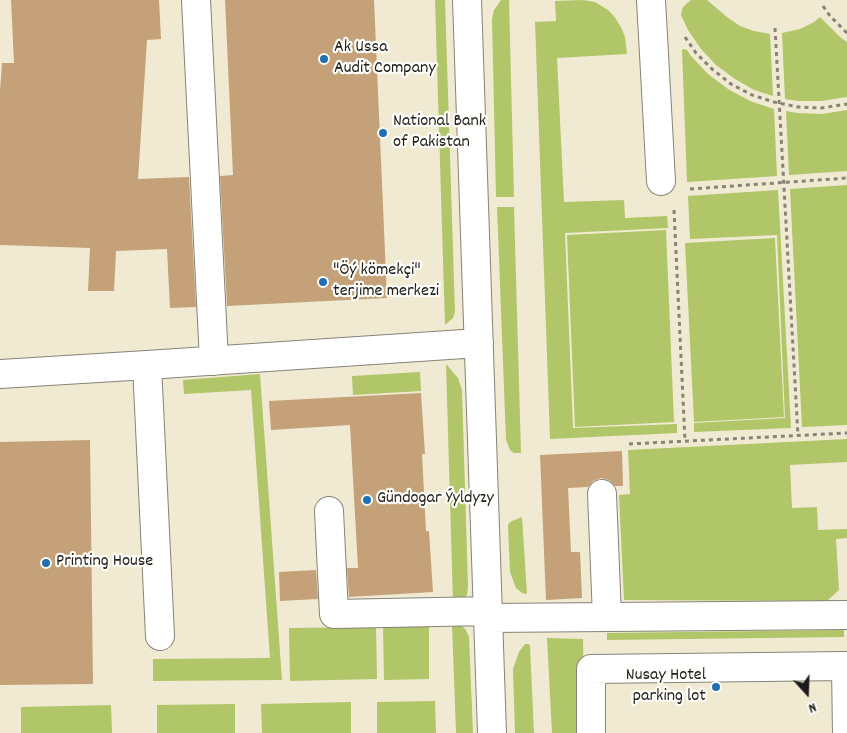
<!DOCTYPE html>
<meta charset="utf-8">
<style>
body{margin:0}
#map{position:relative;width:847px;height:733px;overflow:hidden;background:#f0ead2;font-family:Dekko,sans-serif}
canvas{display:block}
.north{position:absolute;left:782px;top:668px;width:50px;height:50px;-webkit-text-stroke:4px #fdfcf7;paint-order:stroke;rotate:160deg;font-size:14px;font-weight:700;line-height:20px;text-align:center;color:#1c1c1c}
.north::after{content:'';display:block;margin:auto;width:18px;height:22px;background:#1c1c1c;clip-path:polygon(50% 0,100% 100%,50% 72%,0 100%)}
</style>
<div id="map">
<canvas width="847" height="733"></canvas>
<div class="north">N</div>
</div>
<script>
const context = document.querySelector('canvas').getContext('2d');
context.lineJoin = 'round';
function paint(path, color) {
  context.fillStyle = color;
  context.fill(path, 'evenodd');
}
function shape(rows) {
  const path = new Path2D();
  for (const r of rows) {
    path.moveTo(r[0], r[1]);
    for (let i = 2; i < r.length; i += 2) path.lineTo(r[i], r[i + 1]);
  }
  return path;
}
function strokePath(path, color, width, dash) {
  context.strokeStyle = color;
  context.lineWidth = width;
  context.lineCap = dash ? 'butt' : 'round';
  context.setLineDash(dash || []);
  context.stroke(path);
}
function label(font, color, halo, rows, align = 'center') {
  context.font = font + ' Dekko,sans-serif';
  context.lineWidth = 4.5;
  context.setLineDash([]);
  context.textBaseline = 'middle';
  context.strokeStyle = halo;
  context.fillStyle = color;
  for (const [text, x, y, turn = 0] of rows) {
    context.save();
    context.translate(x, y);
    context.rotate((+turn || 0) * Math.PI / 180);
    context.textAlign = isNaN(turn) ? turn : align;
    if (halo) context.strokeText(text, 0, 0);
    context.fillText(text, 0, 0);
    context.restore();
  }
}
const green = shape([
 [435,0,445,0,455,312,453,318,445,325],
 [501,0,509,0,514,197,496,197,492,19,494,10],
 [582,0,595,2,608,10,614,16,622,29,625,37,627,54,557,58,564,202,624,200,625,218,667,216,668,228,565,233,573,428,677,424,677,433,550,439,535,22,556,21,555,1],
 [691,0,707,0,727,17,740,26,754,31,770,34,773,96,754,90,735,79,716,65,701,49,688,30,681,15,682,9,685,5],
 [820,17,840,37,847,42,847,97,821,101,798,101,785,99,782,33,800,29,814,22],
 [683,49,687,50,691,56,708,74,728,89,750,101,774,109,777,176,687,182,682,50],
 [847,110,847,171,789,175,786,111,797,113,822,114],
 [847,185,847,425,802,427,790,189],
 [778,190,791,428,694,432,694,423,785,418,777,235,690,239,688,196],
 [497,207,514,207,521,453,514,453,510,450,506,440],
 [666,230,674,422,575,427,567,235],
 [775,238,784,417,694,422,685,243],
 [446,364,458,378,462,390,468,587,467,595,463,599,453,603],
 [420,372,421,391,353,395,352,376],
 [260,374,282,680,153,681,153,659,270,658,251,390,184,394,183,380],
 [847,439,847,462,790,465,792,508,817,507,818,530,847,529,847,538,836,539,839,590,827,601,624,600,619,495,630,494,628,450],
 [522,517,527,594,522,593,516,588,510,572,508,525,509,523,512,521],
 [460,624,466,630,469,637,473,733,456,733,452,625],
 [429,626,429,679,384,680,383,627],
 [376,627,377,679,290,681,289,628],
 [844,630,844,637,607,640,607,633],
 [547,638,583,639,585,733,552,733],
 [525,644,529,644,530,646,534,733,515,733,513,669,519,652],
 [435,701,436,733,377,733,377,702],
 [351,702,351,733,262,733,261,704],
 [235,704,235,733,157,733,157,705],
 [111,705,112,733,21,733,21,707]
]);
const building = shape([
 [11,0,159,0,161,39,147,40,138,179,189,177,196,307,170,308,167,249,116,251,114,291,88,291,90,248,0,245,0,91,2,63,14,63],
 [225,0,374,0,387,298,227,306,220,176,233,175],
 [421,393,425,454,422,454,426,531,429,531,433,592,349,597,347,568,358,568,350,425,271,430,269,401],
 [90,440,93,684,0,685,0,442],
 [622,451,623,486,615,486,609,480,601,478,593,481,588,487,568,488,571,552,580,552,582,598,546,600,540,455],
 [316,570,318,599,280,601,279,572]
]);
const path = shape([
 [823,6,830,16,847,33],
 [775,28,798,436],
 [685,37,696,53,712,69,731,84,752,95,774,102,798,107,821,108,847,104],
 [690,189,847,178],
 [674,210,685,441],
 [629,444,847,433]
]);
const minor = shape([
 [196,0,214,361],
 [467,0,492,733],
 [651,0,661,181],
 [147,365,160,636],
 [0,374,147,365,479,343],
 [602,494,607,617],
 [329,511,334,614,488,611],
 [489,618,847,615],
 [591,733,591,669,846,666,847,733]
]);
const markers = [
 [324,59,5,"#1f6fb2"],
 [383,133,5,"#1f6fb2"],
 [323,282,5,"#1f6fb2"],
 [367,500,5,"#1f6fb2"],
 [46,563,5,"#1f6fb2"],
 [716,687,5,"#1f6fb2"]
];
const poiNames = [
 ["Ak Ussa",334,49],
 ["Audit Company",334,70],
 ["National Bank",393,123],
 ["of Pakistan",393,144],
 ["\"Öý kömekçi\"",333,272],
 ["terjime merkezi",333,293],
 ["Gündogar Ýyldyzy",377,500],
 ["Printing House",56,563],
 ["Nusay Hotel",706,677,"right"],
 ["parking lot",706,698,"right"]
];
paint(green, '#b1c569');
paint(building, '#c4a178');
strokePath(minor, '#868377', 30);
strokePath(path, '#868377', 3, [4, 4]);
strokePath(minor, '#fff', 28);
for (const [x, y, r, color] of markers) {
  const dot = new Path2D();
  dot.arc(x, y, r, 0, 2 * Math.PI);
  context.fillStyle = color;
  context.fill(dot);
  strokePath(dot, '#fdfcf7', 2);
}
label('18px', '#1c1c1c', '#fdfcf7', poiNames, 'left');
</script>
